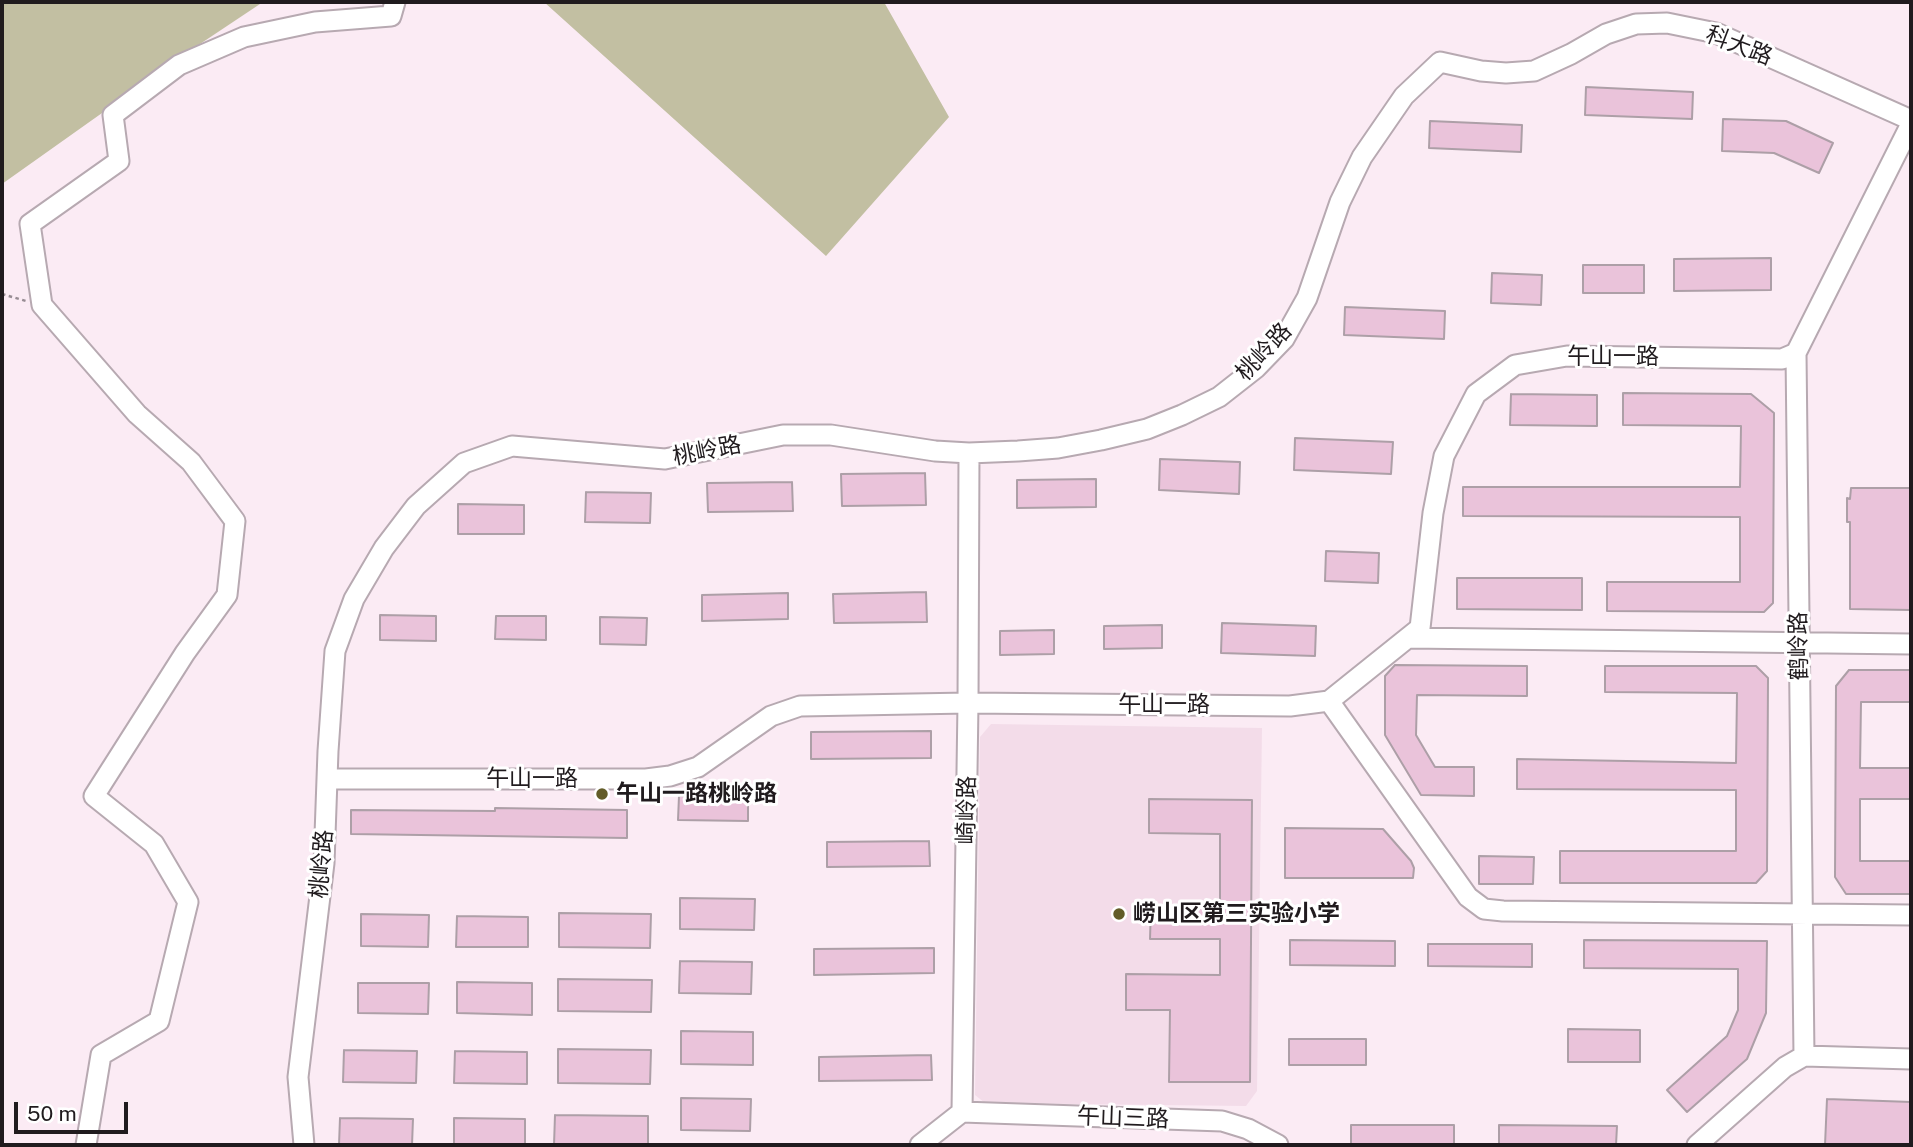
<!DOCTYPE html>
<meta charset="utf-8">
<style>
body{margin:0}
#map{position:relative;width:1913px;height:1147px;overflow:hidden;background:#fbebf4;font-family:"Public Sans",sans-serif}
canvas{display:block}
.frame{position:absolute;inset:0;border:4px solid #201b1e;pointer-events:none}
.scale{position:absolute;left:14px;top:1102px;width:114px;height:32px;box-sizing:border-box;border:4px solid #201b1e;border-top:0;padding-left:9px;font-size:21px;line-height:24px;white-space:nowrap;color:#201b1e;-webkit-text-stroke:5px #fff;paint-order:stroke}
</style>
<div id="map">
<canvas width="1913" height="1147"></canvas>
<div class="frame"></div>
<div class="scale">50 m</div>
</div>
<script>
const context = document.querySelector('canvas').getContext('2d');
context.lineJoin = 'round';
function paint(path, color) {
  context.fillStyle = color;
  context.fill(path, 'evenodd');
}
function shape(rows) {
  const path = new Path2D();
  for (const r of rows) {
    path.moveTo(r[0], r[1]);
    for (let i = 2; i < r.length; i += 2) path.lineTo(r[i], r[i + 1]);
  }
  return path;
}
function strokePath(path, color, width, dash) {
  context.strokeStyle = color;
  context.lineWidth = width;
  context.lineCap = dash ? 'butt' : 'round';
  context.setLineDash(dash || []);
  context.stroke(path);
}
function label(font, color, halo, rows, align = 'center') {
  context.font = font + ' "Public Sans","Noto Sans SC",sans-serif';
  context.lineWidth = 6;
  context.setLineDash([]);
  context.textBaseline = 'middle';
  context.strokeStyle = halo;
  context.fillStyle = color;
  for (const [text, x, y, turn = 0] of rows) {
    context.save();
    context.translate(x, y);
    context.rotate((+turn || 0) * Math.PI / 180);
    context.textAlign = isNaN(turn) ? turn : align;
    if (halo) context.strokeText(text, 0, 0);
    context.fillText(text, 0, 0);
    context.restore();
  }
}
const built = shape([
 [991,724,1262,728,1257,1091,1246,1106,985,1103,975,1095,980,737]
]);
const green = shape([
 [2,2,263,2,188,52,2,184],
 [544,2,884,2,949,117,826,256]
]);
const building = shape([
 [1586,87,1693,92,1692,119,1585,115,1586,87],
 [1723,119,1786,121,1833,143,1819,173,1774,153,1722,151,1723,119],
 [1430,121,1522,125,1521,152,1429,148,1430,121],
 [1771,258,1771,290,1674,291,1674,259,1771,258],
 [1583,265,1644,265,1644,293,1583,293,1583,265],
 [1492,273,1542,275,1541,305,1491,303,1492,273],
 [1345,307,1445,311,1444,339,1344,335,1345,307],
 [1623,393,1751,394,1774,413,1773,603,1764,612,1607,611,1607,582,1740,582,1740,517,1463,516,1463,487,1740,487,1741,426,1623,425,1623,393],
 [1511,394,1597,395,1597,426,1510,425,1511,394],
 [1295,438,1393,442,1391,474,1294,470,1295,438],
 [1160,459,1240,462,1239,494,1159,490,1160,459],
 [925,473,926,505,842,506,841,474,925,473],
 [1096,479,1096,507,1017,508,1017,480,1096,479],
 [792,482,793,511,708,512,707,483,792,482],
 [1851,488,1911,488,1911,610,1850,609,1850,522,1847,522,1847,498,1850,499,1851,488],
 [586,492,651,493,650,523,585,522,586,492],
 [458,504,524,505,524,534,458,534,458,504],
 [1326,551,1379,553,1378,583,1325,581,1326,551],
 [1457,578,1582,578,1582,610,1457,609,1457,578],
 [926,592,927,622,834,623,833,594,926,592],
 [788,593,788,619,702,621,702,595,788,593],
 [380,615,436,616,436,641,380,640,380,615],
 [496,616,546,616,546,640,495,639,496,616],
 [600,617,647,618,646,645,600,644,600,617],
 [1222,623,1316,626,1315,656,1221,653,1222,623],
 [1162,625,1162,648,1104,649,1104,626,1162,625],
 [1054,630,1054,654,1000,655,1000,631,1054,630],
 [1395,665,1527,666,1527,696,1417,695,1416,735,1435,767,1474,767,1474,796,1421,795,1385,735,1385,676,1395,665],
 [1605,666,1756,666,1768,678,1767,871,1756,883,1560,883,1560,851,1736,851,1736,790,1517,789,1517,759,1736,763,1737,693,1605,692,1605,666],
 [1849,670,1911,670,1911,702,1861,702,1860,768,1911,768,1911,799,1860,799,1860,861,1911,861,1911,894,1846,894,1835,877,1836,686,1849,670],
 [931,731,931,758,811,759,811,732,931,731],
 [679,796,748,796,748,821,678,820,679,796],
 [1149,799,1252,800,1250,1082,1169,1082,1170,1010,1126,1010,1126,974,1220,975,1220,939,1150,939,1151,905,1220,906,1220,834,1149,833,1149,799],
 [495,808,627,810,627,838,351,834,351,810,495,811,495,808],
 [1285,828,1383,829,1411,861,1414,868,1413,878,1285,878,1285,828],
 [929,841,930,866,827,867,827,842,929,841],
 [1479,856,1534,857,1533,884,1479,884,1479,856],
 [680,898,755,899,754,930,680,929,680,898],
 [559,913,651,914,650,948,559,947,559,913],
 [361,914,429,915,428,947,361,946,361,914],
 [457,916,528,917,528,947,456,947,457,916],
 [1290,940,1395,941,1395,966,1290,965,1290,940],
 [1584,940,1767,941,1766,1013,1747,1059,1687,1112,1667,1090,1727,1036,1738,1010,1738,969,1584,968,1584,940],
 [1428,944,1532,944,1532,967,1428,966,1428,944],
 [934,948,934,973,814,975,814,949,934,948],
 [680,961,752,962,751,994,679,993,680,961],
 [558,979,652,980,651,1012,558,1011,558,979],
 [457,982,532,983,532,1015,457,1013,457,982],
 [358,983,429,983,428,1014,358,1013,358,983],
 [1568,1029,1640,1030,1640,1062,1568,1062,1568,1029],
 [681,1031,753,1032,753,1065,681,1064,681,1031],
 [1289,1039,1366,1039,1366,1065,1289,1065,1289,1039],
 [558,1049,651,1050,650,1084,558,1083,558,1049],
 [344,1050,417,1051,416,1083,343,1082,344,1050],
 [455,1051,527,1052,527,1084,454,1083,455,1051],
 [931,1055,932,1080,819,1081,819,1057,931,1055],
 [681,1098,751,1099,750,1131,681,1130,681,1098],
 [1827,1099,1911,1102,1911,1145,1825,1145,1827,1099],
 [555,1115,648,1116,648,1145,554,1145,555,1115],
 [340,1118,413,1119,412,1145,339,1145,340,1118],
 [454,1118,525,1119,525,1145,454,1145,454,1118],
 [1351,1125,1454,1125,1454,1145,1351,1145,1351,1125],
 [1499,1125,1617,1126,1616,1145,1499,1145,1499,1125]
]);
const path = shape([
 [2,294,26,301]
]);
const minor = shape([
 [1408,638,1911,644],
 [1329,701,1468,897,1484,909,1503,911,1911,915],
 [327,779,646,779,670,776,698,767,771,716,800,706,968,703,1290,706,1329,701,1420,628,1433,513,1444,456,1476,394,1515,365,1567,356,1782,359,1796,353],
 [1804,1056,1911,1059],
 [962,1112,1222,1121,1248,1129,1278,1145],
 [86,1145,101,1055,159,1021,188,902,154,844,94,796,185,653,227,595,235,521,191,462,137,414,42,305,30,224,119,161,113,115,179,65,244,37,315,22,391,16,395,2],
 [304,1145,298,1077,324,863,328,751,335,651,354,599,384,548,416,506,464,463,512,446,665,459,783,435,831,435,935,451,969,453,1018,451,1058,448,1101,440,1147,429,1182,415,1219,397,1256,368,1284,339,1307,298,1340,202,1362,157,1404,96,1440,62,1481,71,1506,73,1534,71,1571,54,1606,34,1636,24,1667,23,1716,33,1911,120],
 [920,1145,962,1112,968,703,969,453],
 [1697,1145,1785,1067,1804,1056,1796,353,1911,124]
]);
const markers = [
 [602,794,7,"#625c28"],
 [1119,914,7,"#625c28"]
];
const streetNames = [
 ["科大路",1739,46,21],
 ["桃岭路",1264,352,-47],
 ["午山一路",1613,357],
 ["桃岭路",707,451,-11],
 ["鹤岭路",1799,646,-91],
 ["午山一路",1164,705],
 ["午山一路",532,779],
 ["崎岭路",967,810,-89],
 ["桃岭路",322,864,-85],
 ["午山三路",1123,1118,2]
];
const poiNames = [
 ["午山一路桃岭路",616,794],
 ["崂山区第三实验小学",1133,914]
];
paint(built, '#f3dce9');
paint(green, '#c2bfa2');
paint(building, '#eac3da');
strokePath(building, '#ad9fa7', 2);
strokePath(minor, '#b7a9b1', 23);
strokePath(path, '#978c93', 2.5, [3.5, 3.5]);
strokePath(minor, '#fff', 19);
for (const [x, y, r, color] of markers) {
  const dot = new Path2D();
  dot.arc(x, y, r, 0, 2 * Math.PI);
  context.fillStyle = color;
  context.fill(dot);
  strokePath(dot, '#fff', 2.5);
}
label('23px', '#201b1e', '#fff', streetNames);
label('bold 23px', '#201b1e', '#fff', poiNames, 'left');
</script>
